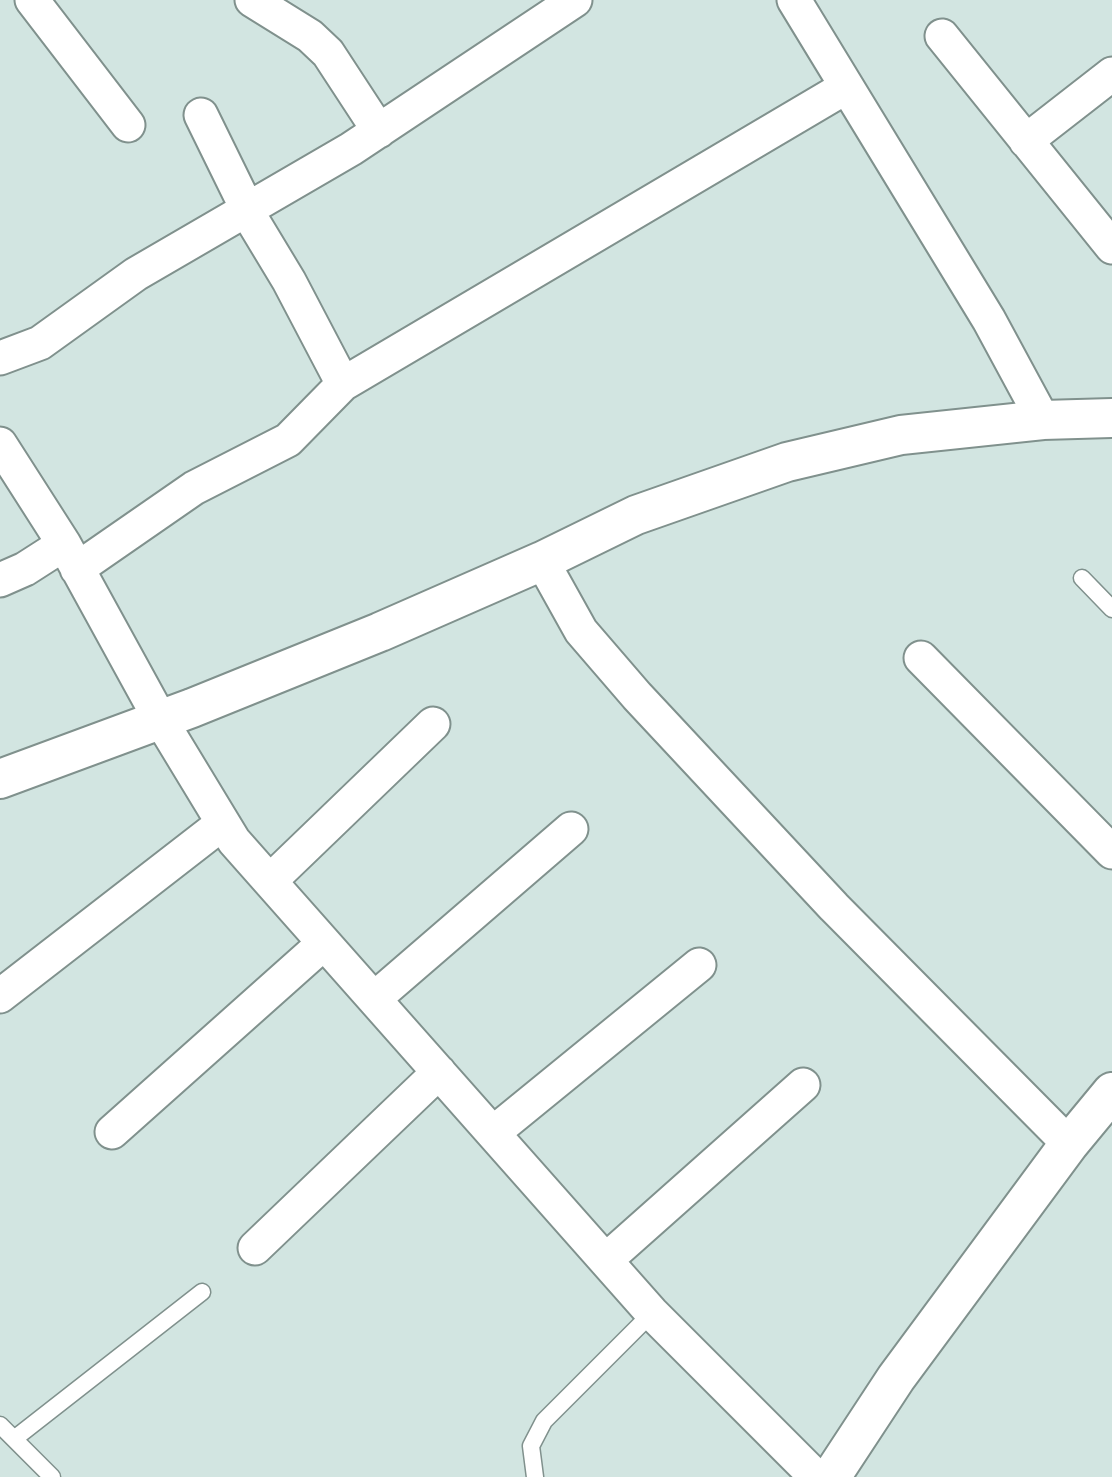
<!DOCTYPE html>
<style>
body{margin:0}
canvas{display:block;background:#d2e5e1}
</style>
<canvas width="1112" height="1477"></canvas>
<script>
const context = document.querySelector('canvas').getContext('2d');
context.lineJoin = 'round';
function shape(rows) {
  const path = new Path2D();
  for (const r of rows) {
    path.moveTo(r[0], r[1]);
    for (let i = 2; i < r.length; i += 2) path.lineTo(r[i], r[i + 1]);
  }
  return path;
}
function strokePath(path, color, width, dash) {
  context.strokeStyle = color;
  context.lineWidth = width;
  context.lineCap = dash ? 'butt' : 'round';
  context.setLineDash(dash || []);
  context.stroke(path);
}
const service = shape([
 [1082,578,1112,609],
 [0,1425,52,1477],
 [14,1439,202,1292],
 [535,1477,531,1446,544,1421,652,1313]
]);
const minor = shape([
 [32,0,128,125],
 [252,0,310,36,328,53,379,131],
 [794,0,989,320,1043,420],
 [942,36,1112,247],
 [1026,141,1112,74],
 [0,358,40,343,136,274,351,149,575,0],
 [343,384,846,87],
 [0,444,64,544,160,719,234,841,652,1313,816,1477],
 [542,561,581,631,637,696,834,907,1069,1144],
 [77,569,194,488,288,440,343,384,289,281,254,223,201,115],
 [0,580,25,569,64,544],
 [921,658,1112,852],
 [270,881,433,724],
 [0,996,223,823],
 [374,999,571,829],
 [112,1132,324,943],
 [493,1133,699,965],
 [255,1248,439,1072],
 [606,1260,803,1085]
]);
const tertiary = shape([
 [0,779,192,708,380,632,542,561,636,515,787,462,901,435,1043,420,1112,418],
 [831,1477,896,1378,1069,1144,1112,1092]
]);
strokePath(service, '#80918d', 19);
strokePath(minor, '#80918d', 37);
strokePath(tertiary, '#80918d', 42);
strokePath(service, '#fff', 16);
strokePath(minor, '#fff', 33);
strokePath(tertiary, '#fff', 38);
</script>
